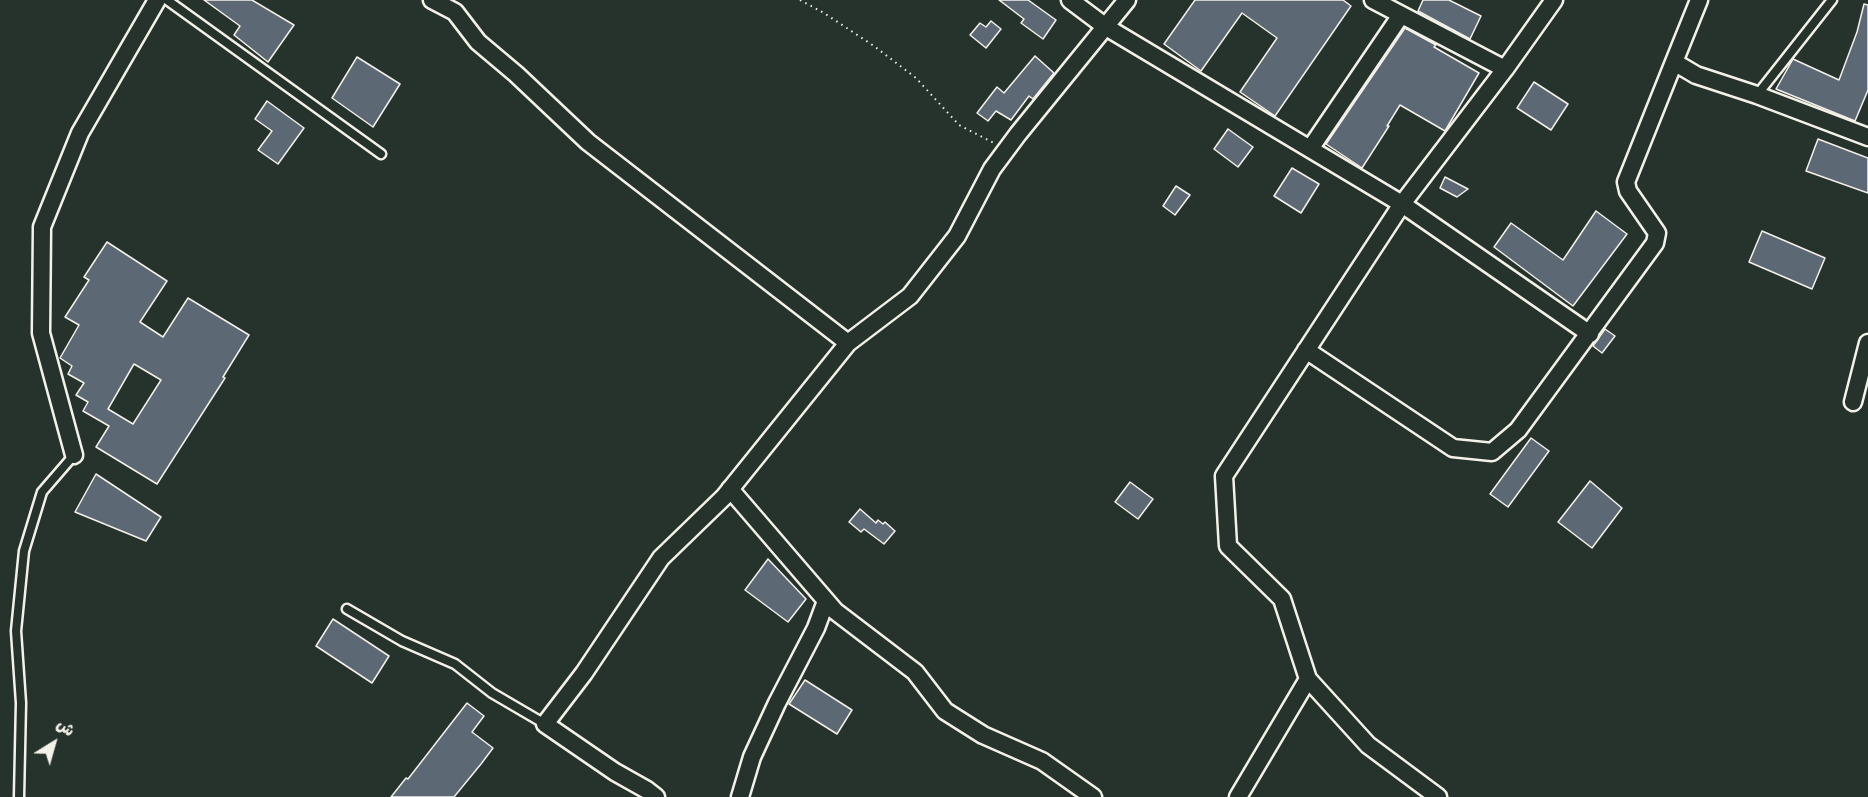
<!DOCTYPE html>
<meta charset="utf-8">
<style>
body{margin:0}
#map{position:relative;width:1868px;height:797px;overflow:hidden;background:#26332d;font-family:Mynerve,"Playpen Sans Arabic",sans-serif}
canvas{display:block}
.north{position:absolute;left:24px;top:713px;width:60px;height:60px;-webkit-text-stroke:4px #26332d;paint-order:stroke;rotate:37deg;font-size:16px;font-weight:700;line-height:24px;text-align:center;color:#f4f1e8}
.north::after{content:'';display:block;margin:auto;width:21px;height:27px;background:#f4f1e8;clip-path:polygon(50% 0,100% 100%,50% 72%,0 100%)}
</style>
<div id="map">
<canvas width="1868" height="797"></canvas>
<div class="north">ش</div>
</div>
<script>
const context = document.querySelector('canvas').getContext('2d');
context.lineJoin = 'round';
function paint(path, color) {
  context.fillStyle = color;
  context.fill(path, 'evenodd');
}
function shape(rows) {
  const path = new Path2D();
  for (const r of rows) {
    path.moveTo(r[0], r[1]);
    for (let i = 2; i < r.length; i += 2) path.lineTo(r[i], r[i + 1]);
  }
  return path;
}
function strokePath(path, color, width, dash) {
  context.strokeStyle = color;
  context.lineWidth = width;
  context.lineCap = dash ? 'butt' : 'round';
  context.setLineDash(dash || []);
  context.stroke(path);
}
const building = shape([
 [204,0,252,0,294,25,268,62,234,35,240,26,204,0],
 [999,0,1028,0,1056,20,1043,39,1021,23,1024,19,999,0],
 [1195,0,1343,0,1351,6,1275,116,1240,92,1277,38,1242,13,1201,71,1164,44,1195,0],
 [1423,0,1449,0,1481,16,1470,39,1418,11,1423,0],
 [1864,4,1868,5,1868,90,1855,121,1776,89,1793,59,1839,80,1857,32,1864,4],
 [991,21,1001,29,986,48,970,35,980,23,986,27,991,21],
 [1405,28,1436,45,1434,47,1479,73,1445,131,1400,105,1387,126,1389,126,1362,168,1326,144,1405,28],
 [1035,56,1054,73,1033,99,1029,96,1011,120,996,111,988,121,977,113,997,87,1004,93,1035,56],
 [357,57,400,84,373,127,332,98,357,57],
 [1534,82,1568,104,1551,130,1517,108,1534,82],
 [267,101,304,128,278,164,258,150,272,131,255,119,267,101],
 [1228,129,1253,147,1238,167,1214,149,1228,129],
 [1818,139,1868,158,1868,193,1806,171,1818,139],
 [1292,168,1319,184,1301,213,1274,196,1292,168],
 [1445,177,1468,189,1457,197,1440,188,1445,177],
 [1176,186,1190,195,1175,215,1163,206,1176,186],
 [1596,211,1627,234,1573,306,1494,247,1511,223,1563,260,1596,211],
 [1762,231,1825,258,1812,289,1749,262,1762,231],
 [107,242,167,281,140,322,163,337,188,298,249,335,223,377,225,378,157,484,96,447,109,426,83,411,88,402,76,395,84,383,68,374,72,366,60,358,79,325,65,317,89,280,84,277,107,242],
 [134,364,161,380,133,424,108,409,134,364],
 [1605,329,1615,336,1602,353,1593,346,1605,329],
 [1531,438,1549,451,1508,507,1490,494,1531,438],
 [96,474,161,517,146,541,75,512,96,474],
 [1590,481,1622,508,1592,548,1558,522,1590,481],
 [1130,482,1153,499,1138,519,1115,502,1130,482],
 [860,509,876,523,878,520,883,524,885,522,895,531,884,544,864,529,861,532,849,522,860,509],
 [768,559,806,599,788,622,745,590,768,559],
 [333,619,389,656,372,683,316,646,333,619],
 [805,680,852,710,837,734,789,704,805,680],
 [467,703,484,716,472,732,493,748,481,764,454,797,391,797,406,778,408,779,467,703]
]);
const path = shape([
 [800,0,824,13,874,46,916,78,959,125,994,143]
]);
const lane = shape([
 [167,0,381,154],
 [1757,95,1832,0],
 [347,609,402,641,455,664,492,693,545,724],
 [19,797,21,703,16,631,24,551,42,492,74,455]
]);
const street = shape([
 [432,0,455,12,478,42,516,74,588,142,848,343],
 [1070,0,1106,27,1402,204,1590,334],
 [1373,0,1505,69],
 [1699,0,1674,62,1696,75,1757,95,1868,137],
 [1310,149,1401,15],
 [1306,350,1453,448,1492,452,1518,430,1655,243,1657,233,1628,191,1626,182,1674,62],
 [1853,402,1868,343],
 [74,455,41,333,42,227,80,133,157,0],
 [730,489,835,611,915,672,945,711,983,735,1042,761,1093,797],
 [656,797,647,790,615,772,545,724,584,673,661,558,724,497,848,343,910,296,957,236,992,169,1018,134,1127,0],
 [740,797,752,757,777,703,816,628,826,601],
 [1238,797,1308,679],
 [1438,797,1368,745,1308,679,1282,599,1228,546,1224,476,1402,204,1505,69,1554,0]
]);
paint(building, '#5d6875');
strokePath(building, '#f4f1e8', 1.5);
strokePath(lane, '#f4f1e8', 13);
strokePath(street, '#f4f1e8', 21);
strokePath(path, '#f4f1e8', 2, [1.5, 4.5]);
strokePath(lane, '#26332d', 8);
strokePath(street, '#26332d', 16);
</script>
